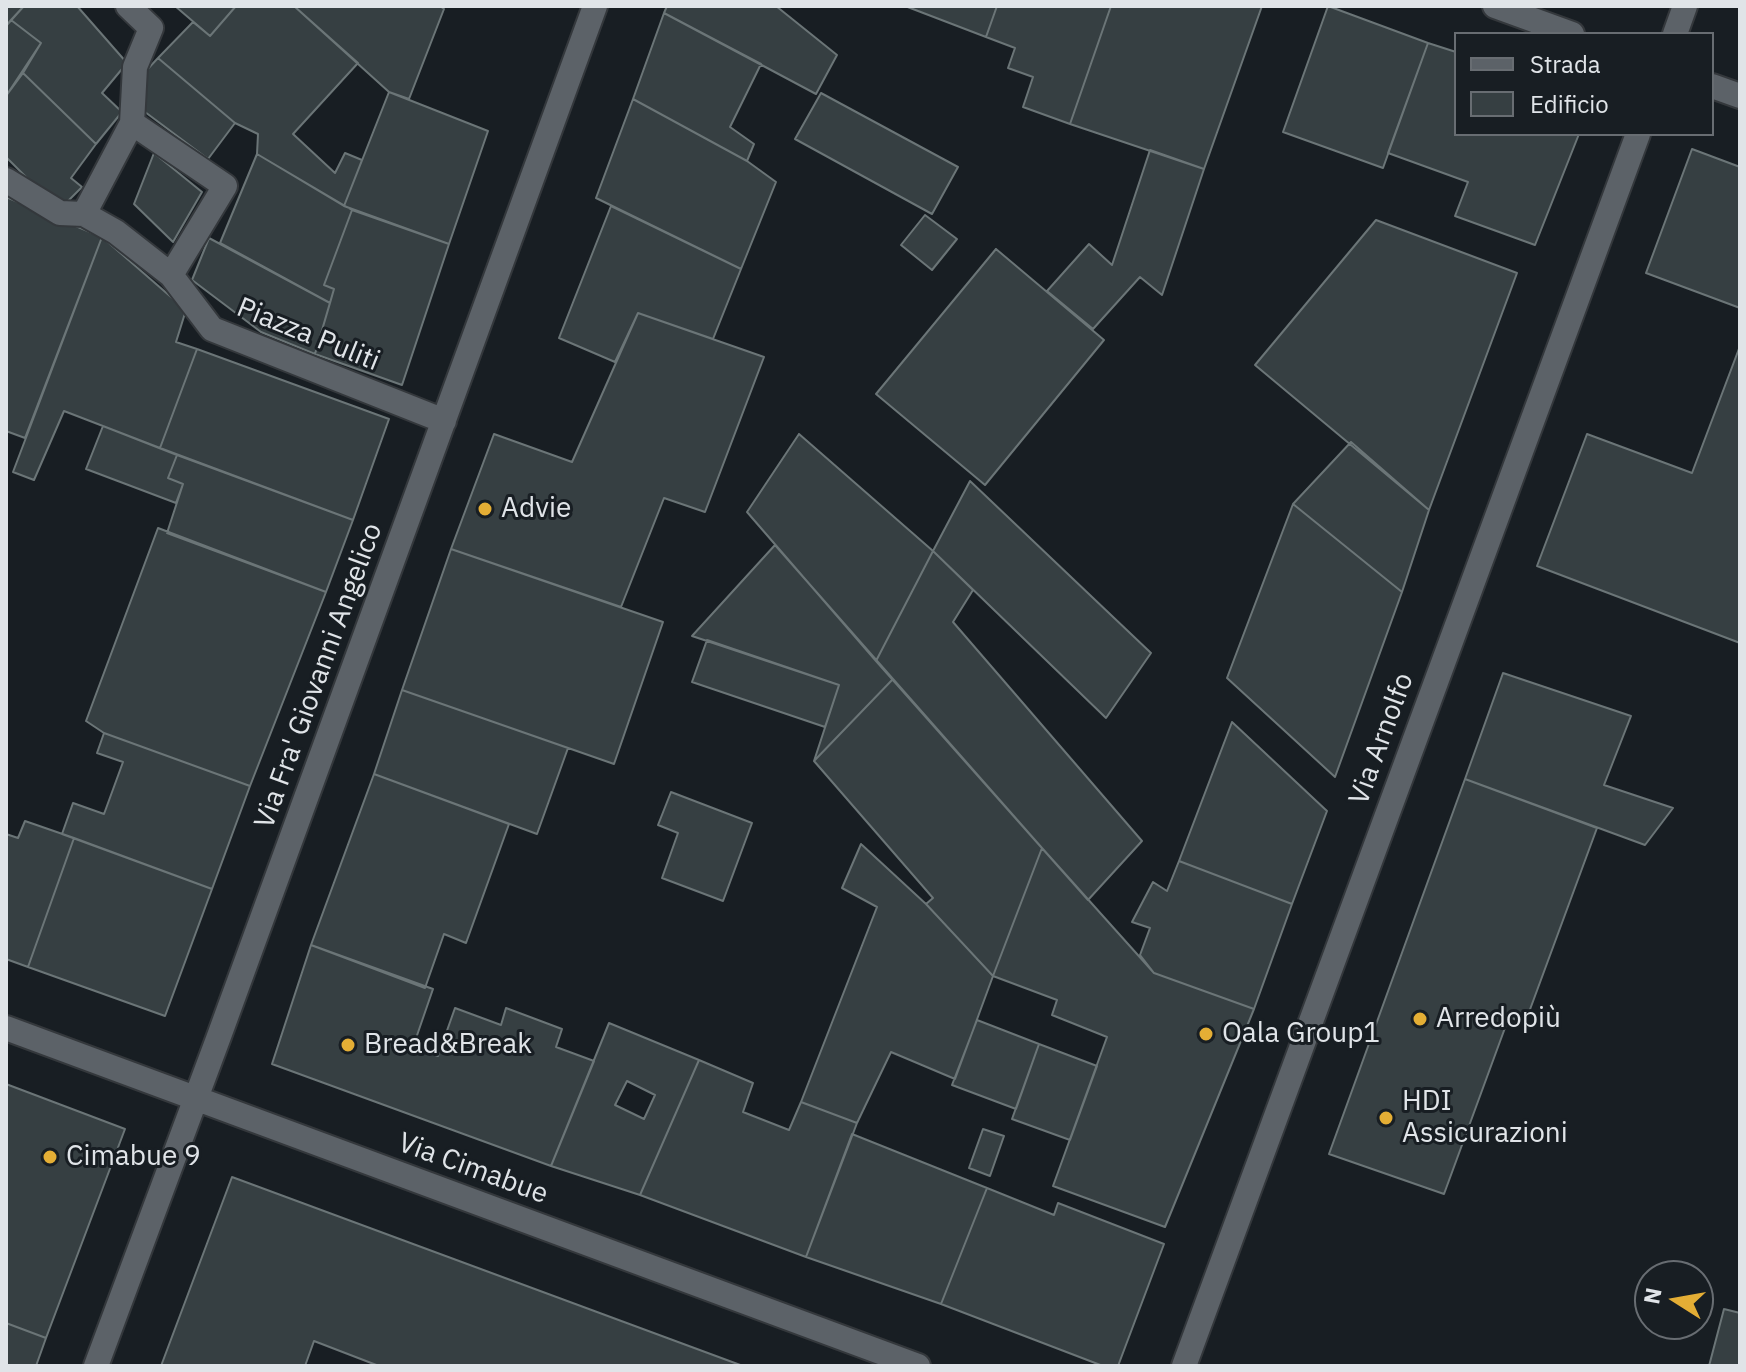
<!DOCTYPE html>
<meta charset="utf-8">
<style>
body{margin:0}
#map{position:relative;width:1746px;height:1372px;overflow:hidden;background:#181e23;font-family:"IBM Plex Sans",sans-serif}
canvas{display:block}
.frame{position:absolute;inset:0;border:8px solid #e0e4e8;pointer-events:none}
.legend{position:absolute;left:1454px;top:32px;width:260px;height:104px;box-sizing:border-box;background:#181e23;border:2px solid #686d72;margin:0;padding:10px 14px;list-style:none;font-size:24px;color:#e0e4e8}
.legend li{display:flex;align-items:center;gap:16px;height:40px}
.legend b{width:40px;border:2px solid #686d72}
.north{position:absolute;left:1634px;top:1260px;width:80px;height:80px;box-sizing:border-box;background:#181e23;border:2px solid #686d72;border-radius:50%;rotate:281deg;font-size:22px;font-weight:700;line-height:32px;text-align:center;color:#e0e4e8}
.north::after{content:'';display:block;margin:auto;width:28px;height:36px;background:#e4ae35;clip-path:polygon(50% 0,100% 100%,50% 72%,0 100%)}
</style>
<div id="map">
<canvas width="1746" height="1372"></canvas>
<div class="frame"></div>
<ul class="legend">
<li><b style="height:10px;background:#5c6268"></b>Strada</li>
<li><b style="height:22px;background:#363f42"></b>Edificio</li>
</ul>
<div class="north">N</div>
</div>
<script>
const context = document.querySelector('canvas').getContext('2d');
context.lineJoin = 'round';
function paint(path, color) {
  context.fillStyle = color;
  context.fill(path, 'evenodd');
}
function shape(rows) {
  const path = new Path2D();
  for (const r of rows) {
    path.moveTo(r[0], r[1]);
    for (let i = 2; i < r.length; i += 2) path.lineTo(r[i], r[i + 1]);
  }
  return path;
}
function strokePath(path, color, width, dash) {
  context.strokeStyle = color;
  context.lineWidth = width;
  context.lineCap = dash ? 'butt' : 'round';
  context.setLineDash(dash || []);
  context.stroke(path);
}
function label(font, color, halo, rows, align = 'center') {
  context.font = font + ' "IBM Plex Sans",sans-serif';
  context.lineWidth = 6;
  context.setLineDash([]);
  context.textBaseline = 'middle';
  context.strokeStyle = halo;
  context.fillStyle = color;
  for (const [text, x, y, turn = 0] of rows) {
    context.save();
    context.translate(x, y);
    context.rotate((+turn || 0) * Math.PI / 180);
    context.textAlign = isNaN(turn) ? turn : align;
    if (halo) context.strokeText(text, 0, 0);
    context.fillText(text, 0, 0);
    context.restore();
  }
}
const building = shape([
 [6,6,24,6,6,26,6,6],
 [24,6,77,6,127,63,102,93,122,112,96,144,23,73,41,43,11,20,24,6],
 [175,6,236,6,210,36,175,6],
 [236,6,294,6,358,63,293,134,335,173,345,153,362,160,344,206,257,154,258,134,235,123,158,58,193,22,210,36,236,6],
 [294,6,440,6,444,9,409,99,389,92,294,6],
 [667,6,776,6,837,55,816,94,664,13,667,6],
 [905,6,997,6,986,37,905,6],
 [997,6,1111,6,1070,124,1023,107,1033,77,1008,68,1015,48,986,37,997,6],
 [1111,6,1262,6,1204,169,1070,124,1111,6],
 [1328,6,1428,43,1383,168,1283,132,1328,6],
 [664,13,761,64,730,127,754,144,747,161,633,99,664,13],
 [11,20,41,43,6,96,6,26,11,20],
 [1428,43,1456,52,1456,134,1579,134,1535,245,1455,216,1468,182,1388,153,1428,43],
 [158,58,235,123,208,159,137,106,144,73,158,58],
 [23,73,96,144,71,178,82,187,59,210,6,157,6,96,23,73],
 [389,92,488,131,449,244,344,206,389,92],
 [821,93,958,167,932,214,795,139,821,93],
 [633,99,747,161,776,182,741,269,596,198,633,99],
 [1692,149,1740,167,1740,308,1646,273,1692,149],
 [1150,150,1204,169,1162,295,1140,277,1093,329,1047,291,1089,244,1112,265,1150,150],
 [154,153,202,192,173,242,134,204,154,153],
 [257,154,352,210,324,285,334,289,330,303,220,243,257,154],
 [6,197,102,237,25,438,6,431,6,197],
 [611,206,741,269,713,339,638,313,615,362,559,338,611,206],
 [352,210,449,244,402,385,315,354,334,289,324,285,352,210],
 [925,215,957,239,932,270,901,245,925,215],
 [1376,220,1517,273,1429,510,1255,365,1376,220],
 [102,237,186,310,176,342,197,349,160,448,64,411,34,480,13,472,102,237],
 [209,238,330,303,315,354,261,332,192,280,209,238],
 [996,249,1104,340,985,485,876,394,996,249],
 [638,313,764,357,705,512,664,498,621,607,451,549,494,434,572,462,638,313],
 [1740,346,1740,643,1537,566,1587,434,1692,473,1740,346],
 [197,349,389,419,353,520,160,448,197,349],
 [103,426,177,455,168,478,183,484,176,503,86,469,103,426],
 [799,434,933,551,876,661,747,512,799,434],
 [1351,442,1429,510,1402,592,1293,504,1351,442],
 [177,455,353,520,326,592,167,533,183,484,168,478,177,455],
 [970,481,1151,653,1106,718,933,551,970,481],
 [1293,504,1402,592,1335,777,1227,678,1293,504],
 [158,528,326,592,250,786,104,733,86,721,158,528],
 [775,545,893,679,814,761,839,685,692,636,775,545],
 [451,549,663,622,614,764,402,690,451,549],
 [933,551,973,590,953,622,1142,841,1088,900,876,661,933,551],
 [707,640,839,685,825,727,692,682,707,640],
 [1503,673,1631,716,1604,785,1673,808,1645,845,1465,779,1503,673],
 [893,679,1042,848,993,976,926,904,933,898,814,761,893,679],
 [402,690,568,748,537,834,374,774,402,690],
 [1232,722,1327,811,1292,904,1179,861,1232,722],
 [104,733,250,786,212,889,62,834,73,803,104,814,123,762,97,753,104,733],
 [374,774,509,824,466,943,444,934,425,988,311,945,374,774],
 [1465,779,1597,828,1525,1023,1509,1017,1444,1194,1329,1154,1465,779],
 [671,792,752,823,723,901,662,878,678,833,658,825,671,792],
 [25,821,74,838,28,967,6,959,6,834,18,838,25,821],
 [74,838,212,889,165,1016,28,967,74,838],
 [861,844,926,904,993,976,955,1079,891,1052,857,1123,801,1102,877,907,842,888,861,844],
 [1042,848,1154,973,1254,1009,1165,1227,1053,1186,1107,1037,1052,1015,1057,1000,993,976,1042,848],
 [1179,861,1292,904,1254,1009,1154,973,1140,955,1150,928,1132,922,1153,882,1167,891,1179,861],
 [311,945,433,989,413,1047,438,1056,455,1008,501,1025,506,1008,562,1029,556,1047,594,1061,551,1166,272,1064,311,945],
 [977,1020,1039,1044,1016,1109,952,1085,977,1020],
 [609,1023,699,1060,640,1195,551,1166,609,1023],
 [627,1081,655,1095,644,1119,615,1105,627,1081],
 [1039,1044,1097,1066,1070,1140,1012,1119,1039,1044],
 [699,1060,753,1083,743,1112,789,1130,801,1102,857,1123,806,1257,640,1195,699,1060],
 [6,1084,125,1129,46,1338,6,1323,6,1084],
 [983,1129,1004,1136,990,1176,969,1168,983,1129],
 [852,1134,987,1188,941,1304,806,1257,852,1134],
 [232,1177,743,1366,379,1366,314,1341,305,1366,161,1366,232,1177],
 [987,1188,1054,1215,1058,1203,1164,1244,1118,1366,1103,1366,941,1304,987,1188],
 [1724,1309,1740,1313,1740,1366,1709,1366,1724,1309],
 [6,1323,46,1338,36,1366,6,1366,6,1323]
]);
const minor = shape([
 [1495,6,1572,34],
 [1675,34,1685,6],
 [1712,86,1740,96],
 [132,123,225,186,171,275],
 [6,180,60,213,84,214,116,232,171,275,212,329,444,421],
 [84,214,132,123,135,67,151,28,128,6],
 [6,1028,918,1366],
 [96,1366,218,1039,595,6],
 [1184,1366,1638,134]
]);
const markers = [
 [485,509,8,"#e4ae35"],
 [1420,1019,8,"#e4ae35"],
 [1206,1034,8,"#e4ae35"],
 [348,1045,8,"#e4ae35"],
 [1386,1118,8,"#e4ae35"],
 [50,1157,8,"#e4ae35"]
];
const streetNames = [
 ["Piazza Puliti",308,335,22],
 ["Via Fra' Giovanni Angelico",319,676,-70],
 ["Via Arnolfo",1382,739,-70],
 ["Via Cimabue",473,1169,20]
];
const poiNames = [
 ["Advie",501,509],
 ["Arredopiù",1436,1019],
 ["Oala Group1",1222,1034],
 ["Bread&Break",364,1045],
 ["HDI",1402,1102],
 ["Assicurazioni",1402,1134],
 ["Cimabue 9",66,1157]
];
paint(building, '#363f42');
strokePath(building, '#6b7577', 2);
strokePath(minor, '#34383c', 28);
strokePath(minor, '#5c6268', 24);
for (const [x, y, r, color] of markers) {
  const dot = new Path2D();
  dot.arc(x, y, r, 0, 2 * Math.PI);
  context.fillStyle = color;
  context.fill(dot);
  strokePath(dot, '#181e23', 3);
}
label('28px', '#e0e4e8', '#181e23', streetNames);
label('28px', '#e0e4e8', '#181e23', poiNames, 'left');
</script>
